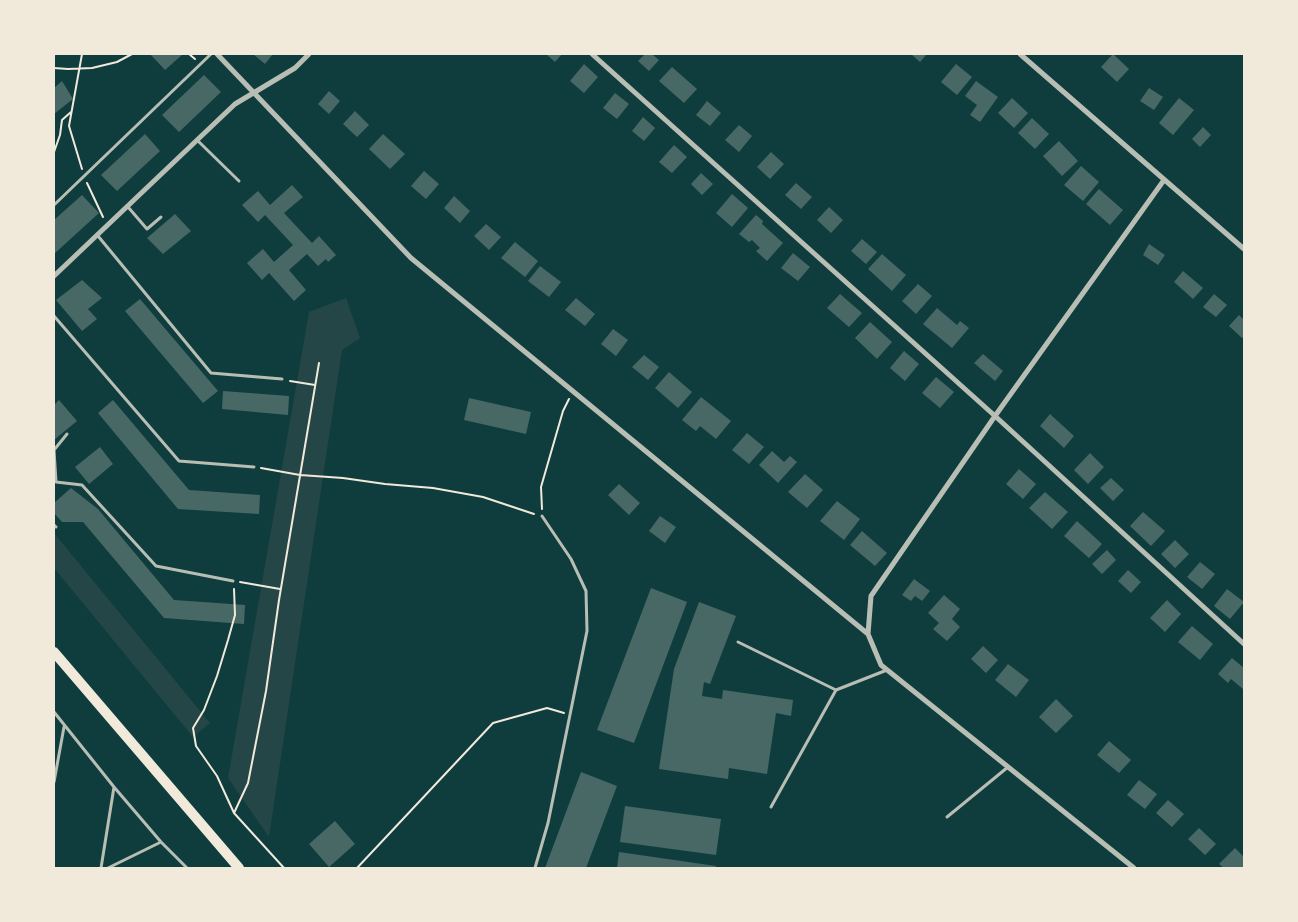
<!DOCTYPE html>
<style>
body{margin:0}
#map{position:relative;width:1298px;height:922px;overflow:hidden;background:#0f3d3e;font-family:"Roboto Condensed",sans-serif}
canvas{display:block}
.frame{position:absolute;inset:0;border:55px solid #f1e9da;pointer-events:none}
</style>
<div id="map">
<canvas width="1298" height="922"></canvas>
<div class="frame"></div>
</div>
<script>
const context = document.querySelector('canvas').getContext('2d');
context.lineJoin = 'round';
function paint(path, color) {
  context.fillStyle = color;
  context.fill(path, 'evenodd');
}
function shape(rows) {
  const path = new Path2D();
  for (const r of rows) {
    path.moveTo(r[0], r[1]);
    for (let i = 2; i < r.length; i += 2) path.lineTo(r[i], r[i + 1]);
  }
  return path;
}
function strokePath(path, color, width, dash) {
  context.strokeStyle = color;
  context.lineWidth = width;
  context.lineCap = dash ? 'butt' : 'round';
  context.setLineDash(dash || []);
  context.stroke(path);
}
const green = shape([
 [346,298,360,338,342,350,269,837,228,778,309,312],
 [54,533,210,723,193,737,54,568]
]);
const building = shape([
 [150,54,183,54,165,70],
 [253,54,273,54,265,64],
 [546,54,562,54,555,62],
 [645,54,652,54,659,60,649,71,638,61],
 [911,54,927,54,920,62],
 [1113,54,1129,69,1117,82,1101,67],
 [584,64,598,77,584,93,570,81],
 [956,64,972,77,957,95,941,82],
 [672,67,697,89,684,103,659,81],
 [204,75,221,92,179,132,162,115],
 [62,81,73,99,54,114,54,88],
 [976,81,998,97,980,122,970,115,977,105,965,96],
 [1149,88,1163,97,1154,110,1140,101],
 [329,91,340,101,329,114,318,104],
 [615,93,629,104,617,119,603,108],
 [1012,98,1028,113,1014,128,998,113],
 [1179,98,1194,110,1173,135,1159,123],
 [707,101,721,113,710,126,696,115],
 [355,111,369,125,357,137,343,124],
 [643,117,655,128,644,141,632,131],
 [1032,118,1049,134,1035,149,1018,133],
 [739,125,752,136,739,152,725,140],
 [1203,127,1211,135,1200,147,1192,139],
 [145,134,160,151,117,191,101,175],
 [383,134,405,154,390,169,369,149],
 [1059,141,1078,161,1062,176,1043,156],
 [674,145,687,157,672,173,659,162],
 [771,152,784,164,770,179,757,167],
 [1081,166,1099,182,1083,201,1064,185],
 [424,171,439,184,426,199,411,186],
 [701,173,713,184,702,195,691,184],
 [796,183,812,197,801,209,785,195],
 [292,185,303,197,284,213,312,243,319,236,336,255,328,262,326,259,318,266,307,254,289,270,306,290,294,301,269,273,262,280,247,263,263,249,274,262,293,245,265,215,258,222,242,205,258,191,270,205],
 [1099,189,1123,210,1110,225,1086,204],
 [732,194,748,208,732,227,716,213],
 [82,195,99,213,54,254,54,220],
 [454,196,470,211,460,223,444,208],
 [829,207,843,220,831,233,817,220],
 [175,214,191,231,163,254,147,238],
 [756,215,763,221,762,224,783,243,767,261,756,251,760,248,752,240,749,242,739,234],
 [486,224,501,237,489,250,474,236],
 [862,239,877,252,866,264,851,251],
 [515,242,538,261,525,277,501,258],
 [1149,244,1165,255,1158,265,1143,255],
 [793,253,810,267,798,281,781,268],
 [882,254,906,275,892,291,868,269],
 [540,266,561,282,549,297,528,281],
 [1183,271,1203,288,1193,299,1174,282],
 [82,280,102,298,88,309,97,319,82,331,56,300],
 [918,284,932,296,916,314,902,301],
 [840,294,862,313,849,327,827,308],
 [1214,294,1227,305,1216,317,1203,307],
 [576,298,595,314,585,326,565,310],
 [140,299,218,391,203,403,125,311],
 [937,308,957,325,960,321,969,328,952,348,923,324],
 [1239,315,1244,320,1244,336,1242,338,1229,326],
 [870,322,892,342,877,359,855,338],
 [613,329,628,340,616,356,601,344],
 [904,351,919,364,905,381,890,368],
 [983,354,1003,371,995,381,974,363],
 [644,355,659,367,648,380,632,367],
 [669,372,692,392,678,408,655,388],
 [936,377,954,392,940,408,922,393],
 [223,391,289,396,288,415,222,409],
 [701,397,731,421,716,439,700,426,696,431,682,420],
 [469,398,531,412,526,434,464,420],
 [59,400,77,421,54,440,54,405],
 [113,400,189,490,260,495,259,514,178,509,98,413],
 [1050,414,1074,436,1064,448,1040,426],
 [747,433,764,447,749,464,732,450],
 [100,447,113,464,89,484,75,467],
 [772,451,784,462,790,456,797,462,778,483,759,465],
 [1090,453,1104,467,1088,484,1074,470],
 [1019,469,1036,484,1023,499,1006,484],
 [805,474,823,490,807,508,788,492],
 [1111,478,1124,490,1113,501,1100,488],
 [619,484,640,503,629,515,608,495],
 [71,488,98,509,174,600,245,605,244,624,164,618,83,522,62,522,54,513,54,503],
 [1045,492,1068,512,1052,529,1029,508],
 [837,501,860,519,844,540,820,521],
 [1143,512,1165,531,1151,546,1130,526],
 [660,516,676,527,665,543,649,531],
 [1077,521,1102,544,1089,558,1064,536],
 [862,531,887,553,875,566,850,545],
 [1175,540,1189,554,1175,568,1161,554],
 [1107,550,1116,560,1102,574,1092,564],
 [1200,562,1215,574,1202,589,1187,577],
 [1128,570,1141,582,1131,593,1118,581],
 [914,579,930,591,922,601,915,596,911,601,902,595],
 [651,588,687,602,634,743,597,730],
 [1227,589,1244,602,1230,619,1214,606],
 [944,595,960,609,952,619,960,627,947,641,933,629,939,623,928,613],
 [1167,600,1181,614,1165,632,1150,618],
 [699,602,736,616,710,684,704,682,702,696,722,699,723,690,793,700,791,716,776,713,767,774,729,768,728,779,659,769,674,669],
 [1192,626,1213,644,1200,660,1178,642],
 [983,646,998,660,986,673,971,659],
 [1232,658,1244,668,1244,687,1243,689,1231,679,1228,683,1218,674],
 [1008,664,1029,680,1016,697,995,680],
 [1056,699,1073,716,1056,733,1039,717],
 [1109,741,1131,760,1119,773,1097,755],
 [581,772,617,786,586,868,545,868],
 [1139,780,1157,794,1145,809,1127,795],
 [1168,800,1184,814,1172,827,1156,813],
 [625,806,721,819,716,855,620,842],
 [335,821,355,844,329,867,309,844],
 [1199,828,1216,844,1205,855,1188,839],
 [1235,848,1244,857,1244,866,1242,868,1224,868,1219,864],
 [619,852,716,866,715,868,617,868]
]);
const path = shape([
 [189,54,195,59],
 [54,55,55,54],
 [54,68,68,69,92,68,117,62,132,54],
 [54,152,60,135,62,120,71,112],
 [82,169,69,126,82,54],
 [87,183,103,217],
 [290,381,315,385],
 [261,468,300,475,343,478,385,484,433,488,483,497,534,514],
 [542,509,541,487,563,411,569,399],
 [240,582,280,589],
 [234,589,235,615,228,640,217,676,204,710,193,728,196,746,217,776,234,813,284,868],
 [234,813,248,783,266,691,279,600,319,363],
 [357,868,493,723,547,708,564,713]
]);
const service = shape([
 [197,140,239,181],
 [54,205,211,54],
 [128,207,147,229,161,217],
 [98,236,211,373,282,379],
 [54,316,179,461,254,467],
 [67,434,54,450,56,482,82,485,156,566,233,581],
 [54,525,56,527],
 [738,642,836,690,887,670],
 [54,712,114,787,161,842,187,868],
 [54,782,64,727],
 [771,807,836,690],
 [947,817,1008,767],
 [101,868,114,787],
 [108,868,161,842],
 [535,868,548,823,587,631,586,591,571,559,542,516]
]);
const minor = shape([
 [217,54,411,258,868,634],
 [592,54,995,416,1244,644],
 [1020,54,1244,249],
 [54,276,235,104,295,68,309,54],
 [1134,868,881,665,868,634,871,596,995,416,1164,180]
]);
const primary = shape([
 [54,652,239,868]
]);
paint(green, '#244646');
paint(building, '#486865');
strokePath(path, '#f1e9da', 2);
strokePath(service, '#b8beb3', 3);
strokePath(minor, '#b8beb3', 5);
strokePath(primary, '#f1e9da', 10);
</script>
